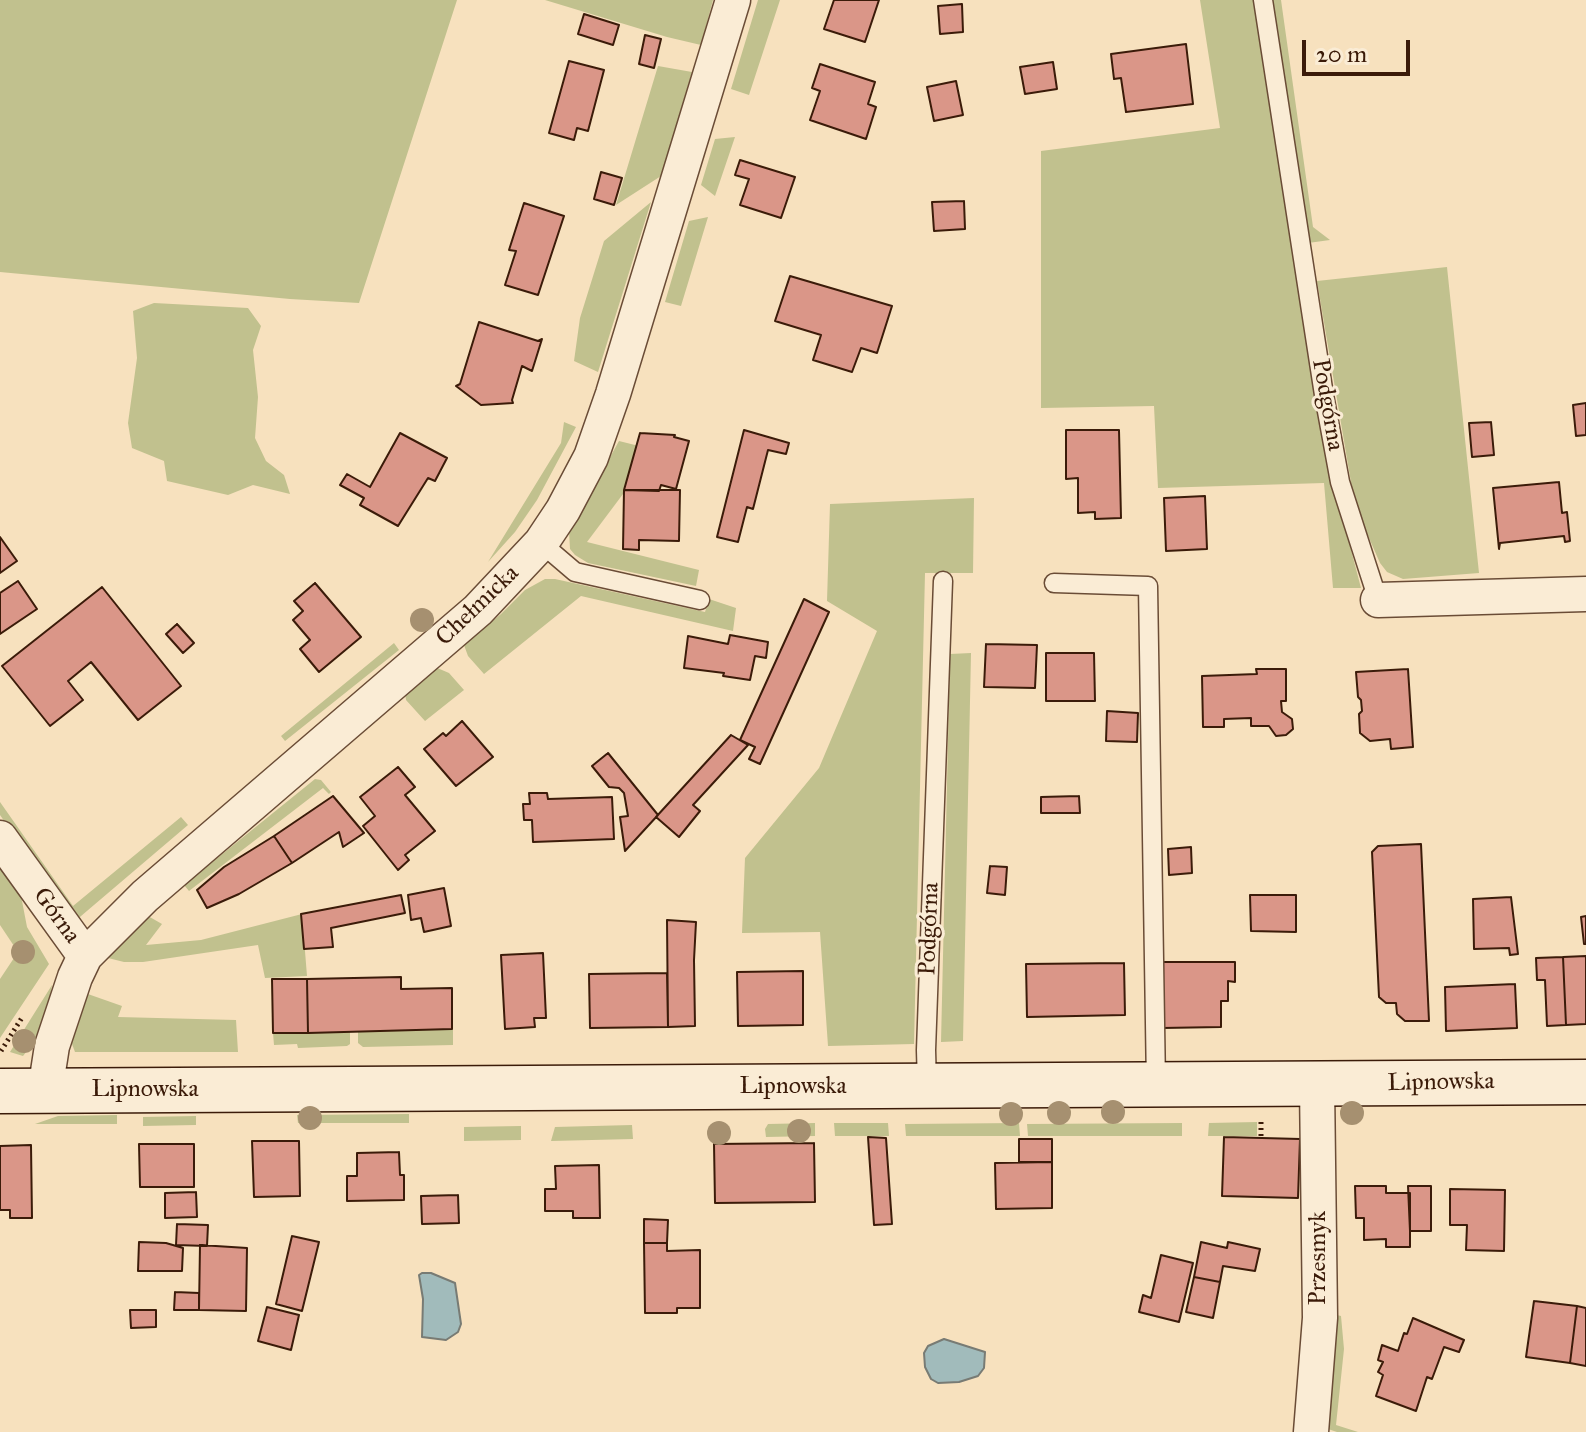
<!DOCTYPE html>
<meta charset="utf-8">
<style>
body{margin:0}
#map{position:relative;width:1586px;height:1432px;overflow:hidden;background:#f7e1be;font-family:"IM FELL Great Primer",serif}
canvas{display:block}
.scale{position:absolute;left:1302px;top:40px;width:108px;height:36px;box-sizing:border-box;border:4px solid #3b1b09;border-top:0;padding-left:10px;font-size:24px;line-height:28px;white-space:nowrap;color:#3b1b09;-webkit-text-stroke:6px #faecd5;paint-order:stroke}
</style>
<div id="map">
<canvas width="1586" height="1432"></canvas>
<div class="scale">20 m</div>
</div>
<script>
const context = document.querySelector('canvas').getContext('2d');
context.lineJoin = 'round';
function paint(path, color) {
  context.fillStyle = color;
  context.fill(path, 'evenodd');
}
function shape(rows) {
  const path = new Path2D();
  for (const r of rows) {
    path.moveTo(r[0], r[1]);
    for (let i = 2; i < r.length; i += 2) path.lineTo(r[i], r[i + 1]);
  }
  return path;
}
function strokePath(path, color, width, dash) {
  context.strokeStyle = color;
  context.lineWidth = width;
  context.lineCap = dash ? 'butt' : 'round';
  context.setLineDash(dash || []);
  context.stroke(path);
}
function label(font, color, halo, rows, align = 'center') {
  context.font = font + ' "IM FELL Great Primer",serif';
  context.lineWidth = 6;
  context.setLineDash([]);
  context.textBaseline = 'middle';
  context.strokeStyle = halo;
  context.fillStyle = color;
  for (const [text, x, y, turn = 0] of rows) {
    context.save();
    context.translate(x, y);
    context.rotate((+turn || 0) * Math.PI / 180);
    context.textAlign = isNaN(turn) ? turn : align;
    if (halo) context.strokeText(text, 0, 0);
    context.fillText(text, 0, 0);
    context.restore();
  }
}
const green = shape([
 [0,0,457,0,359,303,290,299,0,272],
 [545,0,713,0,701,45,667,37],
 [758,0,780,0,749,95,731,89],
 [1200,0,1256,0,1333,481,1361,588,1333,588,1324,483,1158,488,1154,406,1041,408,1041,151,1220,128],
 [1271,0,1281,0,1313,227,1330,240,1308,243],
 [658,66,692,72,661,176,616,205],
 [735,137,715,196,701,185,715,139],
 [651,202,598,372,574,361,580,318,604,241],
 [708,217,681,306,665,302,689,221],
 [1447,267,1479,573,1403,579,1387,572,1380,563,1355,506,1317,281],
 [154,303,248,308,261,326,253,350,258,397,255,438,266,461,284,475,290,494,253,485,228,495,167,481,164,461,132,448,128,423,137,358,133,311],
 [564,422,576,427,537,500,515,532,488,562,561,443],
 [619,441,639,446,626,490,587,542,699,570,696,586,588,563,575,555,570,549,569,531],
 [974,498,973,573,925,573,914,1044,828,1046,820,932,742,933,745,858,819,768,877,631,827,601,830,504],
 [545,579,555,579,705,612,709,599,736,608,733,631,581,596,484,674,468,656,464,645,501,614,525,590],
 [394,643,399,650,285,741,281,736],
 [971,653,963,1041,941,1042,950,654],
 [435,667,449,673,464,690,425,721,406,700,405,693],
 [315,779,321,780,331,792,329,794,323,788,189,891,184,885],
 [0,802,73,906,181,817,188,825,74,922,0,815],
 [0,851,17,875,27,927,49,964,0,1038,0,979,18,952,0,925],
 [302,914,307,976,265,978,258,945,143,962,124,962,104,957,148,916,162,924,146,945,201,940],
 [52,985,49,1005,34,1042,23,1056,10,1052],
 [85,993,122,1006,118,1017,236,1020,238,1052,75,1052,69,1036],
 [453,1028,453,1045,363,1047,358,1043,358,1031],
 [350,1031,350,1044,347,1046,298,1048,297,1044,274,1045,273,1033],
 [409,1114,409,1123,298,1123,297,1115],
 [117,1115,117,1124,35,1124,58,1116],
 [196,1116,196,1125,143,1126,143,1117],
 [1257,1122,1257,1136,1208,1136,1209,1123],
 [815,1123,815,1136,766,1137,765,1129,768,1124],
 [834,1123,888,1123,889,1136,835,1136],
 [1019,1123,1020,1136,906,1136,905,1124],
 [1182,1123,1182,1136,1028,1136,1027,1124],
 [632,1125,633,1139,551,1141,555,1127],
 [521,1126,521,1140,464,1141,464,1127],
 [1332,1314,1341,1316,1344,1349,1336,1425,1358,1432,1337,1432,1328,1429]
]);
const water = shape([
 [422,1273,431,1273,455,1283,461,1324,458,1332,446,1340,422,1337,423,1299,419,1275,422,1273],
 [944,1339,985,1352,984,1368,978,1376,959,1382,938,1383,931,1379,925,1367,924,1353,928,1346,944,1339]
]);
const building = shape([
 [834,0,879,0,865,42,824,29,834,0],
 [962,4,963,32,940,34,938,6,962,4],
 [584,14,619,25,613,45,578,34,584,14],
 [645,35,661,39,654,68,639,64,645,35],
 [1186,44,1193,104,1126,112,1121,78,1114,79,1111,54,1186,44],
 [569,61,604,70,588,131,577,128,574,140,549,133,569,61],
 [1053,62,1057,89,1025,94,1020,67,1053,62],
 [820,64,875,82,868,104,876,107,866,139,810,120,820,91,812,88,820,64],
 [956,81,963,115,934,121,927,87,956,81],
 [740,160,795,177,781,218,740,205,749,179,735,175,740,160],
 [601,172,622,178,614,205,594,199,601,172],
 [964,201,965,229,934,231,932,202,964,201],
 [524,203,564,216,538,295,505,285,516,251,509,250,524,203],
 [790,276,892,306,877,353,861,348,852,372,813,360,821,335,775,321,790,276],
 [479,322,538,341,542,339,532,371,522,366,512,400,513,403,481,405,456,386,460,384,479,322],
 [1586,403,1586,435,1576,436,1573,405,1586,403],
 [1491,422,1494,455,1472,457,1469,423,1491,422],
 [744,430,789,443,786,454,768,450,753,509,747,507,738,542,717,537,744,430],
 [1066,430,1119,430,1121,518,1095,519,1095,512,1078,513,1078,478,1066,479,1066,430],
 [400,433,447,458,435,481,428,478,398,526,360,505,364,498,340,485,347,474,370,487,400,433],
 [640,433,675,435,674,437,689,441,676,489,661,485,659,491,624,490,640,433],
 [1559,482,1562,513,1567,512,1570,541,1565,542,1564,536,1500,543,1499,549,1493,488,1559,482],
 [624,490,680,490,679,541,639,540,639,550,623,549,624,490],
 [1205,496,1207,549,1166,551,1164,498,1205,496],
 [0,537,17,561,0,573,0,537],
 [18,581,37,609,0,634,0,593,18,581],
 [315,583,361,637,319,672,300,649,310,640,293,620,303,611,294,601,315,583],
 [102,587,181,686,138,720,91,662,68,681,83,700,50,726,2,666,102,587],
 [804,599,829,612,760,764,749,759,755,747,740,740,804,599],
 [177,624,194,643,183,653,166,634,177,624],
 [730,635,768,642,766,658,755,656,750,680,723,676,724,673,684,668,688,636,728,644,730,635],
 [986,644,1037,645,1035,688,984,687,986,644],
 [1046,653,1094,653,1095,701,1046,701,1046,653],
 [1256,669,1286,669,1286,701,1281,701,1282,712,1292,719,1293,729,1286,735,1276,736,1269,726,1251,726,1251,718,1224,719,1224,727,1203,727,1202,676,1257,674,1256,669],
 [1408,669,1413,747,1391,749,1390,739,1370,741,1360,733,1359,714,1362,711,1361,700,1358,697,1356,672,1408,669],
 [1107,711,1138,713,1137,742,1106,741,1107,711],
 [462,721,493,757,456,786,424,749,443,733,446,736,462,721],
 [731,735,748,745,693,805,700,811,679,837,656,817,731,735],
 [608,753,658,815,625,851,620,817,628,816,624,793,619,788,609,787,592,766,608,753],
 [398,767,415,787,405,795,435,831,405,855,409,860,398,870,363,826,375,816,360,797,398,767],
 [529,793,547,793,548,799,612,797,614,839,533,842,532,820,524,820,523,804,530,804,529,793],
 [333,796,364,833,343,847,339,832,292,863,274,836,333,796],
 [1079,796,1080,813,1041,813,1041,797,1079,796],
 [274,836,292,863,239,894,207,908,197,890,224,867,274,836],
 [1421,844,1429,1021,1405,1021,1397,1014,1396,1003,1386,1003,1379,997,1372,852,1378,846,1421,844],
 [1191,847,1192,873,1169,875,1168,849,1191,847],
 [990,866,1007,867,1005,895,987,893,990,866],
 [444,888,451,926,424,932,421,918,411,920,408,895,444,888],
 [401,895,405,913,331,928,333,947,304,949,301,914,401,895],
 [1250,895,1296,895,1296,932,1251,931,1250,895],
 [1511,897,1518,954,1510,955,1509,948,1474,949,1473,899,1511,897],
 [1586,916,1586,944,1584,944,1581,917,1586,916],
 [667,920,696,922,694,960,695,1026,668,1027,667,920],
 [543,953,546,1018,534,1018,535,1027,505,1029,501,955,543,953],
 [1586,956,1586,1024,1566,1025,1563,957,1586,956],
 [1563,957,1566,1025,1547,1026,1545,980,1537,980,1536,958,1563,957],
 [1161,962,1235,962,1235,982,1228,981,1228,1001,1221,1001,1221,1027,1162,1028,1161,962],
 [1124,963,1125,1015,1027,1017,1026,964,1124,963],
 [803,971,803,1025,738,1026,737,972,803,971],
 [667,973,668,1027,590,1028,589,974,667,973],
 [401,977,401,989,452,988,452,1029,308,1033,307,979,401,977],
 [272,979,307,979,308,1033,273,1033,272,979],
 [1515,984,1517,1028,1446,1031,1445,987,1515,984],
 [868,1137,886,1138,892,1224,874,1225,868,1137],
 [1224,1137,1300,1139,1298,1198,1222,1196,1224,1137],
 [1019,1139,1052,1139,1052,1162,1019,1162,1019,1139],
 [252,1141,299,1141,300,1196,254,1197,252,1141],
 [814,1143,815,1202,715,1203,714,1144,814,1143],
 [139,1144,194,1144,194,1187,140,1187,139,1144],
 [31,1145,32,1218,10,1218,10,1210,0,1210,0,1146,31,1145],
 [399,1152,400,1175,404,1175,404,1200,347,1201,347,1176,357,1176,357,1153,399,1152],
 [1052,1162,1052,1208,996,1209,995,1163,1052,1162],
 [599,1165,600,1218,573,1218,573,1211,545,1211,545,1189,556,1189,555,1166,599,1165],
 [1355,1186,1386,1186,1386,1193,1410,1193,1410,1247,1386,1247,1386,1239,1364,1240,1364,1218,1356,1218,1355,1186],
 [1408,1186,1431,1186,1431,1231,1410,1231,1408,1186],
 [1450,1189,1505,1190,1504,1251,1466,1250,1467,1225,1450,1225,1450,1189],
 [196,1192,197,1217,165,1218,165,1193,196,1192],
 [458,1195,459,1223,422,1224,421,1196,458,1195],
 [644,1219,668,1220,667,1243,644,1243,644,1219],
 [177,1224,208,1225,207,1246,176,1245,177,1224],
 [292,1236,319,1242,302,1311,276,1304,292,1236],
 [139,1242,166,1243,183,1248,182,1271,138,1271,139,1242],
 [1201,1242,1227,1248,1228,1242,1260,1249,1255,1271,1223,1266,1220,1282,1194,1277,1201,1242],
 [644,1243,667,1243,667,1251,700,1250,700,1308,677,1308,677,1313,645,1313,644,1243],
 [200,1245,247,1248,246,1311,199,1310,200,1245],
 [1161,1255,1193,1263,1179,1322,1139,1312,1143,1295,1151,1298,1161,1255],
 [1194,1277,1220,1282,1213,1318,1186,1312,1194,1277],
 [175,1292,199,1293,199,1310,174,1310,175,1292],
 [1534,1301,1577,1306,1570,1363,1526,1357,1534,1301],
 [1577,1306,1586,1308,1586,1366,1570,1363,1577,1306],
 [267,1307,299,1315,291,1350,258,1341,267,1307],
 [130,1310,156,1310,156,1327,131,1328,130,1310],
 [1413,1318,1464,1340,1459,1352,1444,1347,1432,1379,1427,1377,1416,1411,1376,1396,1383,1375,1378,1372,1383,1362,1378,1360,1382,1345,1398,1351,1404,1333,1407,1334,1413,1318]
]);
const path = shape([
 [1,1051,23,1016],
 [1261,1122,1261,1136]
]);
const lane = shape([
 [1263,0,1324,395,1340,482,1378,600],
 [541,543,575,572,700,600],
 [1054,583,1148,586,1156,1085],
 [927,1086,926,1050,943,581]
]);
const street = shape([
 [1378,600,1586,594],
 [0,838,85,956],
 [45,1091,52,1046,75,977,85,956,145,896,478,610,541,543,563,510,591,457,613,394,733,0],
 [1311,1432,1320,1318,1317,1085]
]);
const secondary = shape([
 [0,1091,1586,1082]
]);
const trees = [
 [422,620],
 [23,952],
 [24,1041],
 [1113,1112],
 [1059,1113],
 [1352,1113],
 [1011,1114],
 [310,1118],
 [799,1131],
 [719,1133]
];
const streetNames = [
 ["Podgórna",1327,405,80],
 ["Chełmicka",478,606,-44],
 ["Górna",56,916,54],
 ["Podgórna",930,929,-88],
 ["Lipnowska",1441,1083,-1],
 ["Lipnowska",793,1087],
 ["Lipnowska",145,1090],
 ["Przesmyk",1319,1258,-90]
];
paint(green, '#c1c18e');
paint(water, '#a1bbbb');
strokePath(water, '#787b74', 2);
paint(building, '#da9688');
strokePath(building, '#3b1b09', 2);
strokePath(lane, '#6a4c36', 21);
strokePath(street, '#6a4c36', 37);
strokePath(secondary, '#3b1b09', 47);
strokePath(path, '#3b1b09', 5, [2, 4]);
strokePath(lane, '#faecd5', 18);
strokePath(street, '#faecd5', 34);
strokePath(secondary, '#faecd5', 44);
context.fillStyle = '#a69070';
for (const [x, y] of trees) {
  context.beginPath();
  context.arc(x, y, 12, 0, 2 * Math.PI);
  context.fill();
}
label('24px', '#3b1b09', '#faecd5', streetNames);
</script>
